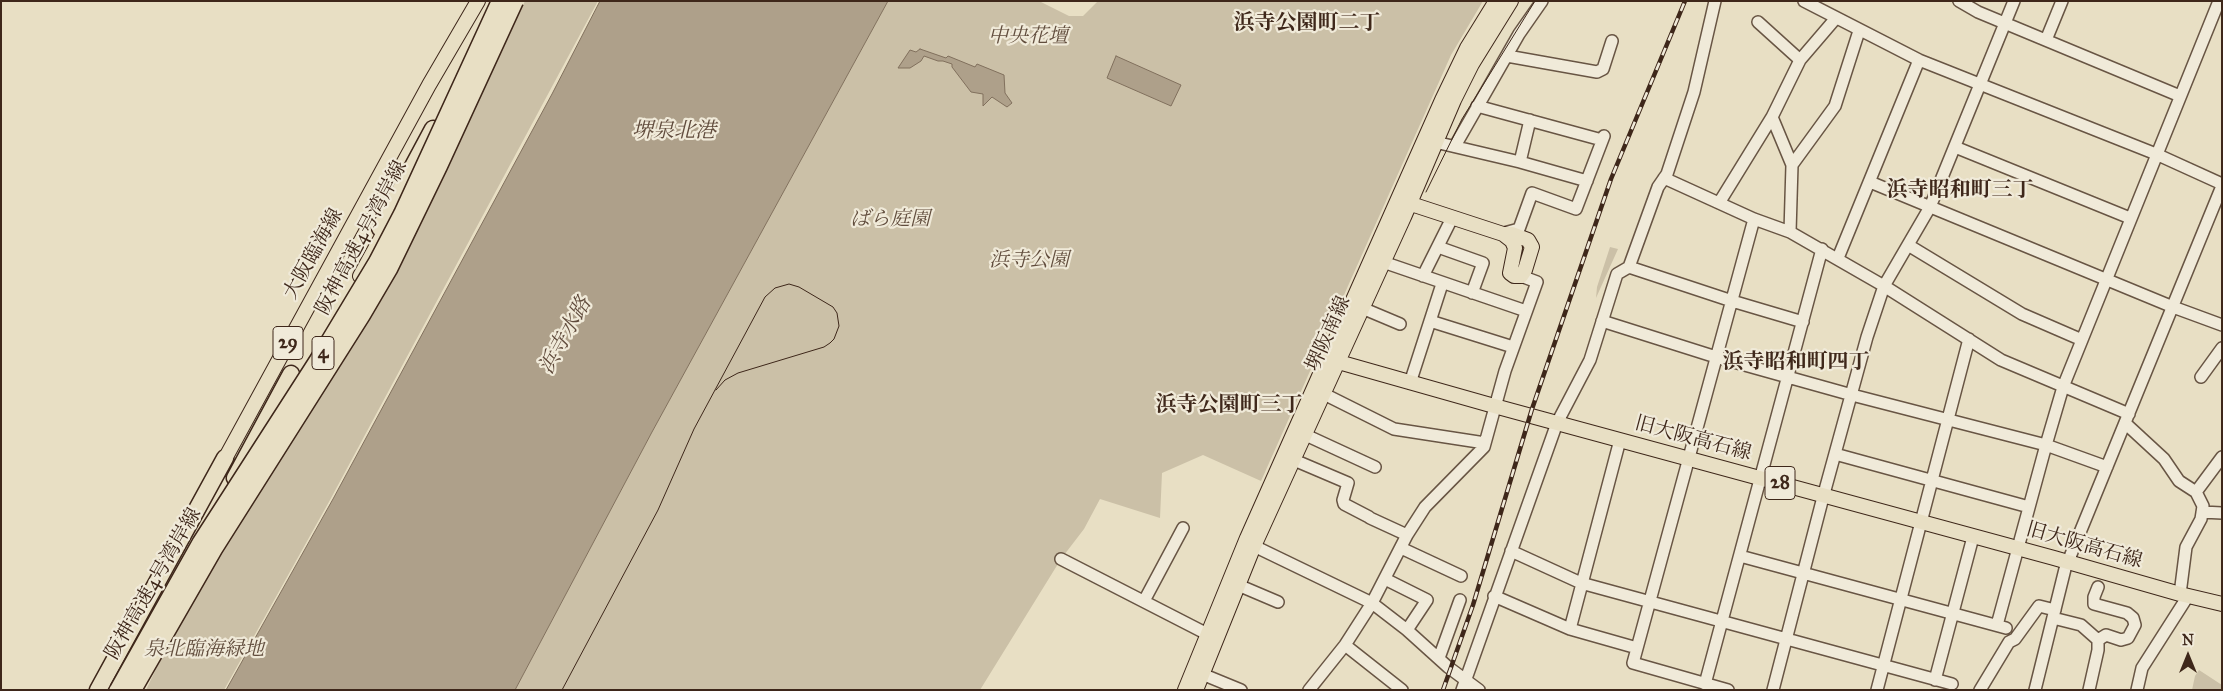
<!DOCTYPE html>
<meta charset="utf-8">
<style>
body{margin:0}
#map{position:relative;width:2223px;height:691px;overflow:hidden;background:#e8dfc4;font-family:"IM FELL Great Primer",serif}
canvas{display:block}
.frame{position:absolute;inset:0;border:2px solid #3e271a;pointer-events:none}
.north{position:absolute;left:2163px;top:631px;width:50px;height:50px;-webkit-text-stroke:4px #f0ead9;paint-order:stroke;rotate:0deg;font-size:14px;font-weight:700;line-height:20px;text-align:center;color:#3e271a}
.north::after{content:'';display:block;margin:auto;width:18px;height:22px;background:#3e271a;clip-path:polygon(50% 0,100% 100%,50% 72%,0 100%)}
</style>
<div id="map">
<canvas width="2223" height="691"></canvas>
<div class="frame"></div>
<div class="north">N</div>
</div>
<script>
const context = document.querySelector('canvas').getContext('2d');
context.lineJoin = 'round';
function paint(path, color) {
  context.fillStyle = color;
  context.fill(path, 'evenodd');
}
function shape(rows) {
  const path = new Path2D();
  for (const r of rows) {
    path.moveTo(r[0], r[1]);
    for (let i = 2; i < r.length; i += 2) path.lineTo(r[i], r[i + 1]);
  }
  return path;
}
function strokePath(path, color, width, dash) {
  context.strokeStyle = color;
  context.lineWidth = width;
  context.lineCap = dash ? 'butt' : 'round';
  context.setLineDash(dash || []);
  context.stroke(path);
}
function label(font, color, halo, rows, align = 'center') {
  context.font = font + ' "IM FELL Great Primer","Noto Serif JP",serif';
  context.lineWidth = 4.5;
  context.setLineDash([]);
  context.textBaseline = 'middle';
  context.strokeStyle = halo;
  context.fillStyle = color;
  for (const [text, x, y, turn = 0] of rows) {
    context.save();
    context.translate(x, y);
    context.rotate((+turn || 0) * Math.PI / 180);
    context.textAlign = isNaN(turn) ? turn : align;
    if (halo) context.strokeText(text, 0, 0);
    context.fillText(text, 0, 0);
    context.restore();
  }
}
const green = shape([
 [525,1,598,1,330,500,224,690,146,690,165,650,230,537,364,327,391,282,425,215],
 [888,1,1039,1,1069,16,1083,16,1098,1,1483,1,1451,55,1261,481,1203,455,1162,473,1160,518,1100,499,1084,529,1061,559,980,690,515,690,652,432],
 [1610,247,1618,249,1596,298,1597,287],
 [2199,670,2222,685,2222,690,2192,690,2195,676]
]);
const water = shape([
 [600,1,888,1,652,432,515,690,226,690,333,499,552,94,600,1],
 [920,49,946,58,948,56,975,67,977,64,1004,75,1005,93,1012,103,1007,107,992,97,983,106,983,94,971,92,952,67,952,64,943,61,938,61,924,56,921,61,910,68,898,68,910,50,916,52,920,49],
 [1116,56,1181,85,1171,106,1107,78,1116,56]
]);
const minor = shape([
 [1804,1,1919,60,2156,154,2222,184],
 [1959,1,1978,12,2180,96],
 [1758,22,1800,60],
 [2046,40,2062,1],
 [1507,56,1597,72,1603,69,1612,41],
 [1477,106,1602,140],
 [1435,142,1520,162,1587,181],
 [1455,146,1519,34,1542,1],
 [1955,147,2130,218],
 [1520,162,1530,120],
 [1792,165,1835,106,1859,31],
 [1664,178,1754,219,1790,232,1884,286,2001,360,2129,414],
 [1870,182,2173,307,2222,325],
 [1719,203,1772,117],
 [1790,232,1792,165,1772,117,1800,60,1836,18],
 [1504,233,1519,229,1532,193,1576,209,1604,136],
 [1908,245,2022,314,2082,340],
 [1438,247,1483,263,1472,293],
 [1838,258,1919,60],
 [1383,262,1526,311],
 [1629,267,1732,301,1803,322],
 [1423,276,1452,218],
 [1362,308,1400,324],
 [1430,321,1513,347],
 [1602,321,1716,357,1852,395,2046,445,2107,467],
 [2201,377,2222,348],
 [1410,383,1442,284],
 [1324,394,1394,429,1485,443],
 [2125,423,2164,459,2179,481,2196,492,2203,506,2201,519,2186,547,2180,594],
 [1297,431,1375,467],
 [1835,454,2029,507],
 [1294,460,1348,483,1343,500,1344,504,1369,517],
 [2196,492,2222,457],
 [2202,512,2222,513],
 [1370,518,1407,535],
 [1254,546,1372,603,1407,630,1448,667,1479,690],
 [1401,548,1461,576],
 [1511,551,1581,583,1952,684],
 [1740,556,2006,628],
 [1061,559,1215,638],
 [1385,579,1427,600,1407,630],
 [1238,585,1278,602],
 [2098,587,2094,597,2094,604,2127,613,2133,618,2135,625,2128,638,2121,640,2106,635,2098,640],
 [1494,596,1570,629,1637,648],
 [1144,601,1183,528],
 [2053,618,2081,625,2098,640,2098,650,2089,690],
 [1997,625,2046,445,2063,387,2219,1],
 [1570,629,1620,440],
 [1345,645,1402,690],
 [1439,658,1460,600],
 [1202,674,1241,690],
 [1935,680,1973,537],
 [1705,684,1822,249],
 [1309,690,1345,645,1372,603,1407,535,1425,507,1484,447,1505,371,1537,282,1521,276],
 [1462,690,1557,423,1590,360,1617,274,1629,267,1658,187,1667,174,1694,92,1715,1],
 [1728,690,1633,663,1754,219],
 [1773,690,1822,501,1867,337,1884,286,1930,207,2014,1],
 [1877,690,1969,339],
 [1980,690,2009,642,2015,639,2039,606,2055,610],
 [2035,690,2065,569,2222,186],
 [2137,690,2142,668,2188,596]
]);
const major = shape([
 [1402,201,1503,234,1512,234,1528,240,1532,247,1525,270,1521,276,1514,276,1510,273,1515,248,1512,241,1503,234],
 [360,276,382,236],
 [1328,359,1487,404,2054,558,2180,594,2222,604],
 [221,466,429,85,478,1],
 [1185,690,1247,538,1442,100,1467,48,1496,1],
 [1196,690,1254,546,1404,217,1454,100,1472,64,1511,1]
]);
const highway = shape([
 [380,228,433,129],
 [235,478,291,374],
 [98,690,225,458]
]);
const tram = shape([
 [1426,192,1462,119,1535,1],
 [562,690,658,510,694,429,765,297,775,288,789,284,799,287,833,307,837,313,839,326,834,339,830,343,824,347,738,373,725,380,716,390]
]);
const rail = shape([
 [1443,690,1473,605,1532,409,1611,179,1685,1]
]);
const highwayBridge = shape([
 [118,690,201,542,318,360,377,262,402,214,500,1],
 [133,690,214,549,362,315,389,269,439,166,515,1]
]);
const shields = [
 [288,343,30],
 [323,353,22],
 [1780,483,30]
];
const shieldNames = [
 ["29",288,343],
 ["4",323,353],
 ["28",1780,483]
];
const parkNames = [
 ["中央花壇",1028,37],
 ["ばら庭園",890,220],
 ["浜寺公園",1029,261],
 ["泉北臨海緑地",204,650]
];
const streetNames = [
 ["阪神高速4号湾岸線",362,238,-62],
 ["大阪臨海線",314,254,-61],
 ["堺阪南線",1329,334,-66],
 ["旧大阪高石線",1693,439,15],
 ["旧大阪高石線",2084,546,16],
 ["阪神高速4号湾岸線",154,584,-60]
];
const neighbourhoodNames = [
 ["浜寺公園町二丁",1307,24],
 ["浜寺昭和町三丁",1960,191],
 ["浜寺昭和町四丁",1796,363],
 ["浜寺公園町三丁",1229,406]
];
const waterNames = [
 ["堺泉北港",674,132],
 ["浜寺水路",566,336,-61]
];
paint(green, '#cbc0a7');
paint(water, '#aea08a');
strokePath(water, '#81705d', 1);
strokePath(minor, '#685544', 14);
strokePath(major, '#3e271a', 16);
strokePath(highway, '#3e271a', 19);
strokePath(minor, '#f0ead9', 11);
strokePath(major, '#e8dfc4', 14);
strokePath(highway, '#e8dfc4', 16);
strokePath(tram, '#3e271a', 1);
strokePath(rail, '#3e271a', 4.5);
strokePath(rail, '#f0ead9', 2.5, [8]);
strokePath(highwayBridge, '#3e271a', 19, []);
strokePath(highwayBridge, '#e8dfc4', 16);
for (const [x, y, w] of shields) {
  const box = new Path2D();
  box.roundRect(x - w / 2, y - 16.5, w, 33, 4);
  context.fillStyle = '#f0ead9';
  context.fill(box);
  strokePath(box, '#3e271a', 1);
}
label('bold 19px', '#3e271a', null, shieldNames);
label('italic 20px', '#614d3d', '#f0ead9', parkNames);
label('20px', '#3e271a', '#f0ead9', streetNames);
label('bold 21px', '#3e271a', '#f0ead9', neighbourhoodNames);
label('italic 21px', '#604b3c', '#f0ead9', waterNames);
</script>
